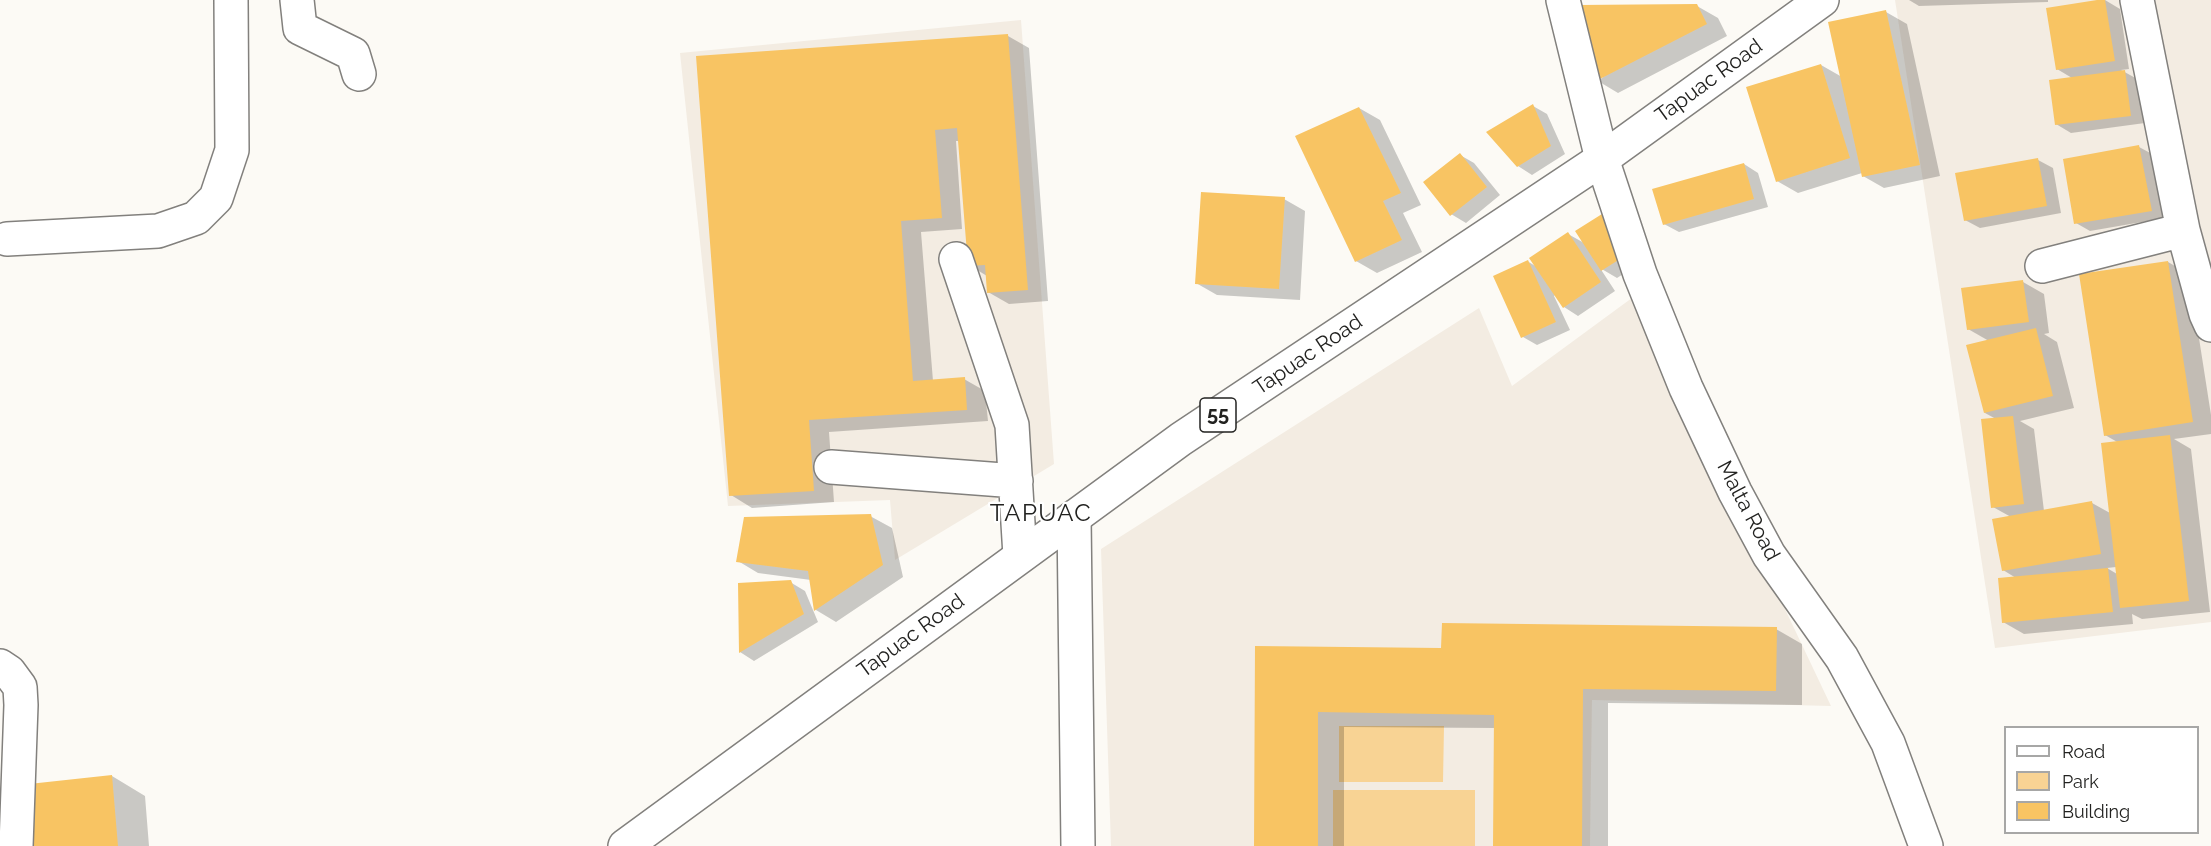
<!DOCTYPE html>
<style>
body{margin:0}
#map{position:relative;width:2211px;height:846px;overflow:hidden;background:#fcfaf5;font-family:Raleway,sans-serif}
canvas{display:block}
.legend{position:absolute;left:2004px;top:726px;width:195px;height:108px;box-sizing:border-box;background:#fff;border:2px solid #a7a7a6;margin:0;padding:8px 10px;list-style:none;font-size:18px;color:#222220}
.legend li{display:flex;align-items:center;gap:12px;height:30px}
.legend b{width:30px;border:2px solid #a7a7a6}
</style>
<div id="map">
<canvas width="2211" height="846"></canvas>
<ul class="legend">
<li><b style="height:8px;background:#fff"></b>Road</li>
<li><b style="height:16px;background:#f8d394"></b>Park</li>
<li><b style="height:16px;background:#f8c463"></b>Building</li>
</ul>
</div>
<script>
const context = document.querySelector('canvas').getContext('2d');
context.lineJoin = 'round';
function paint(path, color) {
  context.fillStyle = color;
  context.fill(path, 'evenodd');
}
function shape(rows) {
  const path = new Path2D();
  for (const r of rows) {
    path.moveTo(r[0], r[1]);
    for (let i = 2; i < r.length; i += 2) path.lineTo(r[i], r[i + 1]);
  }
  return path;
}
function strokePath(path, color, width, dash) {
  context.strokeStyle = color;
  context.lineWidth = width;
  context.lineCap = dash ? 'butt' : 'round';
  context.setLineDash(dash || []);
  context.stroke(path);
}
function label(font, color, halo, rows, align = 'center') {
  context.font = font + ' Raleway,sans-serif';
  context.lineWidth = 4.5;
  context.setLineDash([]);
  context.textBaseline = 'middle';
  context.strokeStyle = halo;
  context.fillStyle = color;
  for (const [text, x, y, turn = 0] of rows) {
    context.save();
    context.translate(x, y);
    context.rotate((+turn || 0) * Math.PI / 180);
    context.textAlign = isNaN(turn) ? turn : align;
    if (halo) context.strokeText(text, 0, 0);
    context.fillText(text, 0, 0);
    context.restore();
  }
}
const built = shape([
 [1895,0,2211,0,2211,622,1995,648],
 [1021,20,1054,464,895,560,890,500,728,506,680,53],
 [1636,295,1831,706,1592,700,1590,846,1111,846,1101,549,1479,308,1512,386]
]);
const green = shape([
 [1339,726,1444,726,1443,782,1339,782],
 [1333,790,1475,790,1475,846,1333,846]
]);
const shadow = shape([
 [1909,0,2048,0,2048,2,1919,6],
 [2105,0,2120,9,2129,69,2121,70,2139,80,2145,123,2071,133,2056,124,2072,78,2057,69],
 [1697,6,1718,18,1727,36,1618,93,1598,81],
 [1886,12,1907,24,1940,176,1884,188,1863,176,1862,173,1798,193,1777,181,1821,65,1842,77],
 [1008,36,1029,48,1048,301,1009,304,988,292,987,276,969,265,960,141,956,141,962,229,921,232,933,381,964,379,985,391,988,421,829,432,834,502,752,508,731,495,698,57],
 [1533,106,1547,114,1565,154,1532,175,1518,166],
 [1359,108,1380,120,1421,205,1403,213,1422,252,1377,273,1356,261],
 [2139,147,2154,155,2165,218,2090,231,2076,223],
 [1460,155,1474,163,1500,195,1466,223,1451,214],
 [2038,160,2053,168,2061,213,1980,228,1965,220],
 [1744,164,1758,173,1768,207,1679,232,1664,224],
 [1284,199,1305,211,1300,300,1217,295,1196,283],
 [1568,234,1586,244,1642,262,1617,278,1600,268,1615,291,1578,316,1564,307,1555,295,1554,296,1570,330,1537,345,1523,337,1527,261,1537,267],
 [2168,262,2189,274,2211,415,2211,434,2174,439,2191,449,2210,612,2142,619,2132,614,2133,624,2024,634,2003,622,2016,578,2003,570,2011,517,1993,507,1996,419,1985,413,1989,341,1968,329,2023,282,2044,294,2049,333,2044,334,2057,342,2074,408,2020,421,2034,429,2044,511,2092,503,2110,513,2119,443,2105,435],
 [2116,567,2117,574,2107,568],
 [870,516,892,528,903,577,836,622,816,610,811,580,758,573,738,561],
 [790,582,805,591,818,622,754,661,740,652,740,584],
 [1776,629,1802,644,1802,705,1608,703,1608,846,1494,846,1495,728,1344,727,1344,846,1255,846,1257,648,1443,650],
 [112,776,145,796,149,846,29,846,31,785]
]);
const building = shape([
 [2097,0,2105,0,2115,61,2056,70,2046,8],
 [1697,4,1707,24,1596,81,1578,5],
 [1886,10,1920,165,1862,177,1828,22],
 [1008,34,1028,290,987,293,985,265,968,266,957,128,935,130,942,218,901,221,913,381,965,377,967,410,809,420,814,491,729,496,696,56],
 [1821,64,1850,158,1776,182,1746,87],
 [2125,70,2131,116,2055,125,2049,80],
 [1533,104,1551,146,1517,167,1486,132],
 [1359,107,1401,193,1383,201,1402,240,1355,262,1295,136],
 [2139,145,2152,211,2074,224,2063,159],
 [1460,153,1487,187,1450,216,1423,182],
 [2038,158,2047,206,1964,221,1955,173],
 [1744,163,1754,199,1663,225,1652,189],
 [1201,192,1285,197,1279,289,1195,284],
 [1602,214,1628,254,1601,271,1575,231],
 [1568,232,1601,282,1563,308,1529,258],
 [1528,260,1556,322,1521,338,1493,276],
 [2168,261,2193,422,2104,436,2079,274],
 [2023,280,2029,322,1967,330,1961,288],
 [2036,328,2053,396,1984,413,1966,345],
 [2013,416,2024,504,1991,508,1981,419],
 [2170,435,2189,601,2120,608,2101,443],
 [2092,501,2101,554,2002,571,1992,519],
 [871,514,883,565,814,611,808,571,736,562,744,517],
 [2108,568,2113,612,2002,623,1998,578],
 [791,580,804,614,739,653,738,583],
 [1442,623,1777,627,1776,691,1583,689,1582,846,1493,846,1494,715,1318,712,1318,846,1254,846,1255,646,1441,648],
 [112,775,118,846,27,846,29,784]
]);
const minor = shape([
 [297,0,300,28,353,54,359,74],
 [1563,0,1602,159,1640,274,1686,388,1735,492,1769,555,1842,658,1888,743,1926,846],
 [2137,0,2183,230,2206,314,2211,325],
 [7,239,158,231,196,218,216,198,232,150,231,0],
 [956,259,1012,425,1020,556],
 [2042,266,2183,230],
 [831,467,1016,481],
 [1074,517,1078,846],
 [0,666,9,672,20,687,21,705,16,846]
]);
const major = shape([
 [625,846,1181,439,1602,159,1822,0]
]);
const shields = [
 [1218,415,36]
];
const shieldNames = [
 ["55",1218,415]
];
const streetNames = [
 ["Tapuac Road",1709,81,-36],
 ["Tapuac Road",1308,355,-34],
 ["Malta Road",1748,511,62],
 ["Tapuac Road",911,636,-36]
];
const quarterNames = [
 ["TAPUAC",1041,514]
];
paint(built, '#f3ece2');
paint(green, '#f8d394');
paint(shadow, '#0003');
paint(building, '#f8c463');
strokePath(minor, '#82807d', 36);
strokePath(major, '#82807d', 36);
strokePath(minor, '#fff', 33);
strokePath(major, '#fff', 33);
for (const [x, y, w] of shields) {
  const box = new Path2D();
  box.roundRect(x - w / 2, y - 17, w, 34, 4.5);
  context.fillStyle = '#fff';
  context.fill(box);
  strokePath(box, '#222220', 1.5);
}
label('bold 20px', '#222220', null, shieldNames);
label('21px', '#222220', '#fff', streetNames);
context.letterSpacing = '1.5px';
label('24px', '#222220', '#fff', quarterNames);
context.letterSpacing = '0px';
</script>
